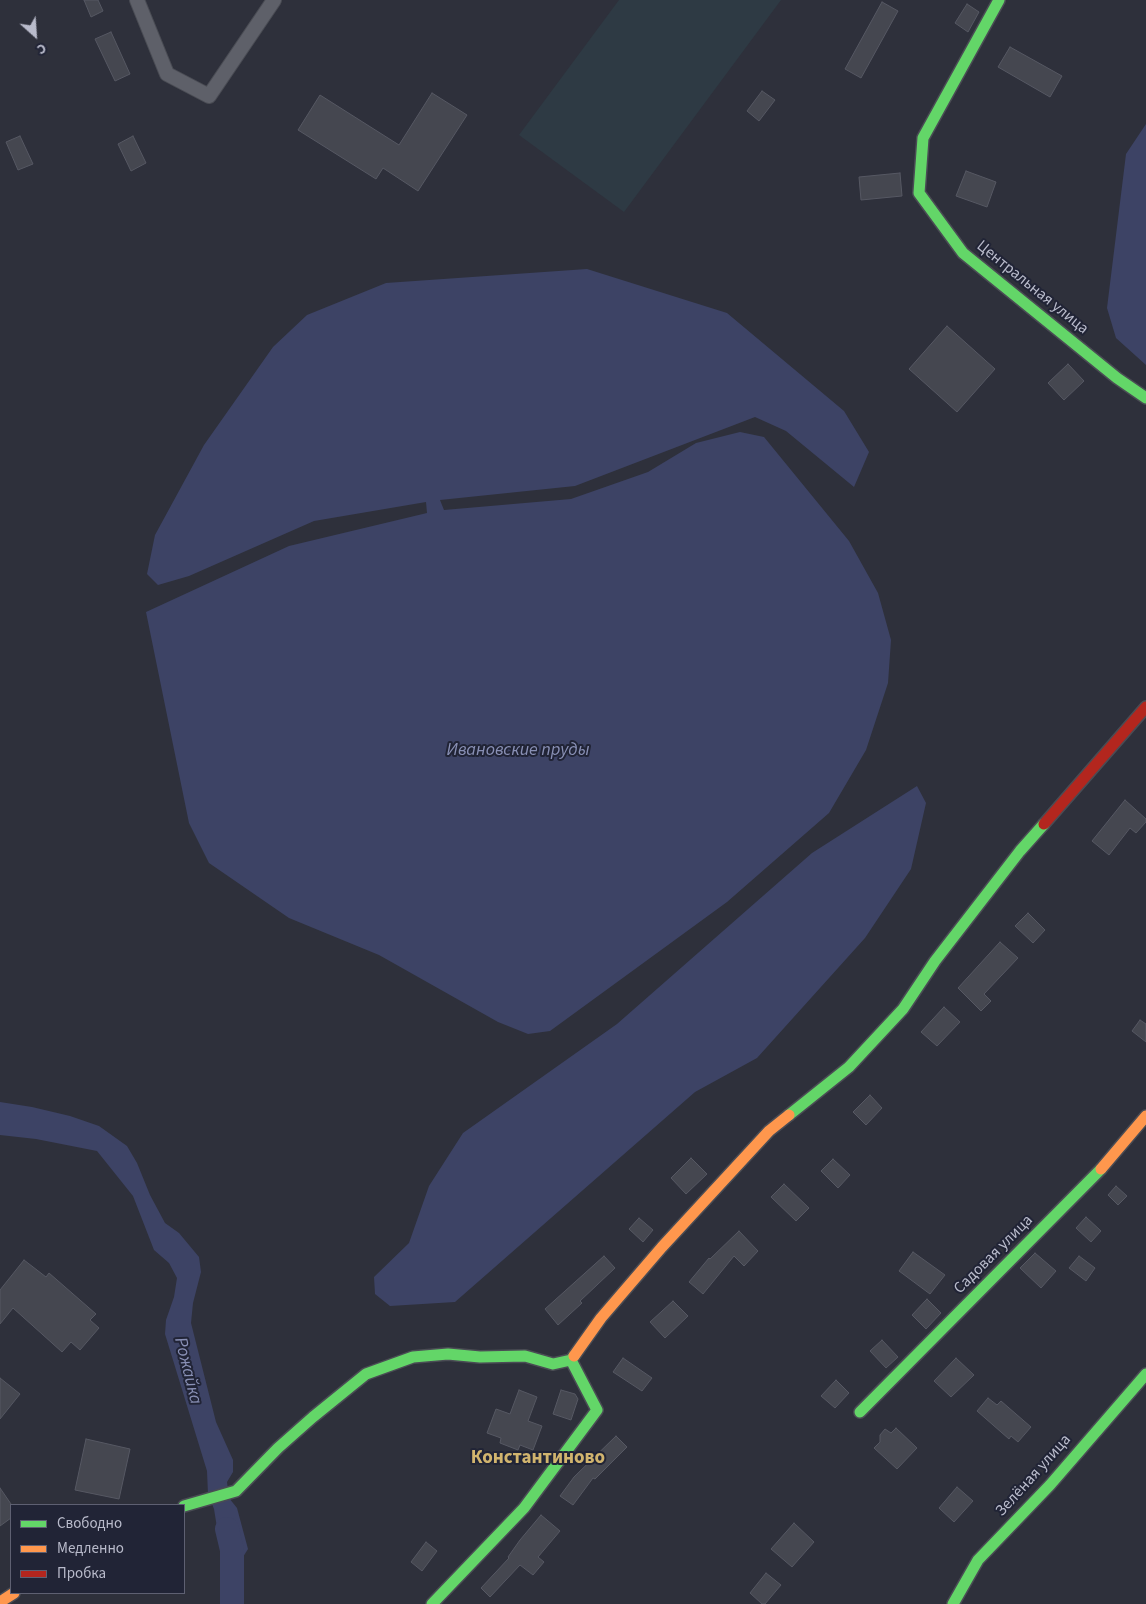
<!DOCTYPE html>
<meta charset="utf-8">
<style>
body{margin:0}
#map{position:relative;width:1146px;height:1604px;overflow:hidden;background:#2e303b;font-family:"Source Sans 3",sans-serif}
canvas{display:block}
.legend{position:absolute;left:10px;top:1504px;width:175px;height:90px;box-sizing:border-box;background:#212436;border:1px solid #5e6072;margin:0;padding:6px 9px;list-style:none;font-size:15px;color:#b9bbcb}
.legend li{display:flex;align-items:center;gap:10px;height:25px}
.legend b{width:25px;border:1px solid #5e6072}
.north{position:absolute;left:10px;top:10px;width:50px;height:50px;-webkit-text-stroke:4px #212436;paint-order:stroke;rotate:154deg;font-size:14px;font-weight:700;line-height:20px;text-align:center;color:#b9bbcb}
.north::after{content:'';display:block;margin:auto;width:18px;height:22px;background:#b9bbcb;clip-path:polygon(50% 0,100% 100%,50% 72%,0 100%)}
</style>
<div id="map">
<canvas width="1146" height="1604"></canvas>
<ul class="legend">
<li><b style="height:6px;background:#63d668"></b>Свободно</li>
<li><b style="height:6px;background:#ff974d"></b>Медленно</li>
<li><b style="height:6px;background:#b3261e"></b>Пробка</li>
</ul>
<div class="north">С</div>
</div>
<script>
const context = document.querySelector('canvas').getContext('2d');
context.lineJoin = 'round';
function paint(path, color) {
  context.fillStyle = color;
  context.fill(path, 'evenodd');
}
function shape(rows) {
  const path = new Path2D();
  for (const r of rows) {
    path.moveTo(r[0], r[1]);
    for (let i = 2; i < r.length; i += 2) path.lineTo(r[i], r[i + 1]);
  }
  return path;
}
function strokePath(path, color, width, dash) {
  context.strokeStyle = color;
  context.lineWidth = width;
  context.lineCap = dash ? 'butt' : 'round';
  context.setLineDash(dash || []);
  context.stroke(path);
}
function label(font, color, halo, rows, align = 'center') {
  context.font = font + ' "Source Sans 3",sans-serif';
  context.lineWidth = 4;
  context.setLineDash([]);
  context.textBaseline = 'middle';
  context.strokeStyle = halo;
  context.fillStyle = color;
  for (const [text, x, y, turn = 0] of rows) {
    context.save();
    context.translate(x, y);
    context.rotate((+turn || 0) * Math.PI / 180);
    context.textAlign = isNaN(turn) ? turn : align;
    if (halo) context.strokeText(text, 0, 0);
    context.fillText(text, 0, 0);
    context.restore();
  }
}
const green = shape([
 [619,0,781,0,624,212,519,135]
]);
const water = shape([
 [1146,124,1146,365,1116,338,1107,308,1126,154],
 [587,269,727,313,844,411,869,452,854,487,786,431,755,417,575,486,440,500,444,510,571,499,648,472,696,443,740,432,764,437,849,541,878,593,891,640,888,683,866,750,829,813,727,902,550,1031,528,1034,498,1022,379,955,289,918,209,863,189,823,146,612,289,546,427,513,426,502,314,521,189,576,158,585,147,574,155,535,204,445,273,347,307,315,386,283],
 [917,786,926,803,911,869,865,938,757,1058,695,1092,455,1302,390,1306,375,1294,374,1277,409,1243,429,1186,463,1133,617,1024,812,853],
 [0,1102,32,1107,70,1116,99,1126,127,1146,137,1163,150,1195,165,1223,179,1233,199,1257,201,1272,193,1303,191,1323,216,1422,233,1460,233,1472,227,1482,229,1498,237,1508,248,1549,243,1557,228,1561,220,1546,214,1509,208,1494,207,1471,165,1334,166,1320,174,1297,177,1278,169,1263,154,1250,133,1196,97,1151,36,1139,0,1135]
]);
const river = shape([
 [227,1529,232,1550,232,1604]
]);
const building = shape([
 [84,0,98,0,103,11,91,17,84,0],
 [882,2,898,11,861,78,845,69,882,2],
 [967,4,979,12,968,32,955,23,967,4],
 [111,32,130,74,115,81,95,39,111,32],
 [1010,47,1062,76,1050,97,998,67,1010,47],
 [762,91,775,100,759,121,747,111,762,91],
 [432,93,467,115,418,191,383,168,376,179,298,130,320,95,399,145,432,93],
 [20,136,33,164,18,170,6,142,20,136],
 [133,136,146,163,131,171,118,144,133,136],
 [966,171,996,182,987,207,956,196,966,171],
 [900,173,902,196,861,200,859,177,900,173],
 [947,326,995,369,957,412,909,369,947,326],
 [1068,364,1084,381,1064,400,1048,383,1068,364],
 [1125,800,1146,819,1146,822,1136,833,1130,828,1109,855,1092,841,1125,800],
 [1028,913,1045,930,1033,943,1015,926,1028,913],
 [1000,942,1018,958,984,994,991,1001,981,1011,958,988,1000,942],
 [944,1007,960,1022,937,1046,921,1032,944,1007],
 [1140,1020,1146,1024,1146,1042,1132,1031,1140,1020],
 [870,1095,882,1108,866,1125,853,1112,870,1095],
 [691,1158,707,1174,686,1194,671,1178,691,1158],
 [833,1159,850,1175,838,1188,821,1171,833,1159],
 [784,1184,809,1208,796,1221,771,1197,784,1184],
 [1116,1186,1127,1196,1118,1205,1108,1195,1116,1186],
 [1086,1217,1101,1231,1091,1242,1076,1228,1086,1217],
 [639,1218,653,1230,643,1242,629,1229,639,1218],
 [739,1231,758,1251,744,1266,734,1256,703,1294,689,1282,709,1258,710,1259,739,1231],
 [913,1252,945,1275,930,1294,899,1271,913,1252],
 [1035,1253,1056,1271,1041,1288,1020,1268,1035,1253],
 [604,1256,615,1268,580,1301,582,1303,558,1325,545,1309,604,1256],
 [1079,1256,1095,1268,1086,1281,1069,1268,1079,1256],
 [24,1260,46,1277,49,1273,96,1314,90,1320,99,1328,80,1350,71,1342,62,1352,13,1308,0,1324,0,1290,24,1260],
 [927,1299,941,1313,926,1329,912,1315,927,1299],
 [673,1301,688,1316,665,1338,650,1322,673,1301],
 [882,1340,898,1357,886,1368,870,1351,882,1340],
 [623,1358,652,1378,642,1391,613,1372,623,1358],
 [956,1358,974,1375,951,1397,934,1381,956,1358],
 [0,1378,20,1394,0,1419,0,1378],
 [836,1380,849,1393,835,1408,821,1396,836,1380],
 [519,1390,537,1397,528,1421,542,1426,533,1450,520,1445,518,1450,500,1443,501,1438,487,1433,496,1409,510,1414,519,1390],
 [561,1390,575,1394,578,1399,571,1420,553,1414,561,1390],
 [988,1398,997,1405,1001,1401,1031,1427,1018,1442,1011,1436,1009,1439,977,1411,988,1398],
 [896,1428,917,1448,897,1469,874,1448,880,1442,880,1435,885,1429,891,1433,896,1428],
 [616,1436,627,1447,595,1479,593,1478,573,1505,560,1496,574,1477,616,1436],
 [86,1439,130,1449,119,1499,75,1490,86,1439],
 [957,1487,973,1501,954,1522,939,1508,957,1487],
 [0,1488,11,1504,11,1518,0,1526,0,1488],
 [541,1515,560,1531,538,1557,544,1562,533,1575,520,1565,490,1597,481,1588,509,1558,508,1557,520,1540,541,1515],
 [794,1523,814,1542,792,1567,771,1549,794,1523],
 [426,1542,437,1551,422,1571,411,1562,426,1542],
 [766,1573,781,1585,765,1604,762,1604,750,1593,766,1573]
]);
const street = shape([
 [137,0,167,74,209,96,274,0]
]);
const fast = shape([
 [999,0,923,138,919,193,963,253,1117,378,1146,398],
 [789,1115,849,1067,903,1009,935,961,1020,851,1044,824],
 [860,1412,1101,1169],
 [184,1506,236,1491,278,1448,313,1417,366,1374,413,1357,448,1354,480,1357,525,1356,553,1364,571,1360,574,1356],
 [432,1604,524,1508,597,1410,571,1360],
 [953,1604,978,1560,1050,1485,1146,1374]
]);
const slow = shape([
 [1101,1169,1146,1116],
 [574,1356,601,1318,662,1247,769,1131,789,1115],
 [0,1602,14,1593]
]);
const jam = shape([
 [1044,824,1146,707]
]);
const streetNames = [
 ["Центральная улица",1032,288,39],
 ["Садовая улица",994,1255,-45],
 ["Зелёная улица",1034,1476,-48]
];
const waterNames = [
 ["Ивановские пруды",518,751],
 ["Рожайка",187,1371,76]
];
const quarterNames = [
 ["Константиново",538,1459]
];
paint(green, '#2e3a44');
paint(water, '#3d4365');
strokePath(river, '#3d4365', 24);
paint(building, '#454750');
strokePath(building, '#565863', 1);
strokePath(street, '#4a4c54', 16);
strokePath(fast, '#4a4c54', 14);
strokePath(slow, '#4a4c54', 14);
strokePath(jam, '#4a4c54', 14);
strokePath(street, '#5e6069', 14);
strokePath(fast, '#63d668', 11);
strokePath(slow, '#ff974d', 11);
strokePath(jam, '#b3261e', 11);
label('16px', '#b9bbcb', '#212436', streetNames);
label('italic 18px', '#8990b5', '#212436', waterNames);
label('bold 19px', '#d1b46e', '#212436', quarterNames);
</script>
